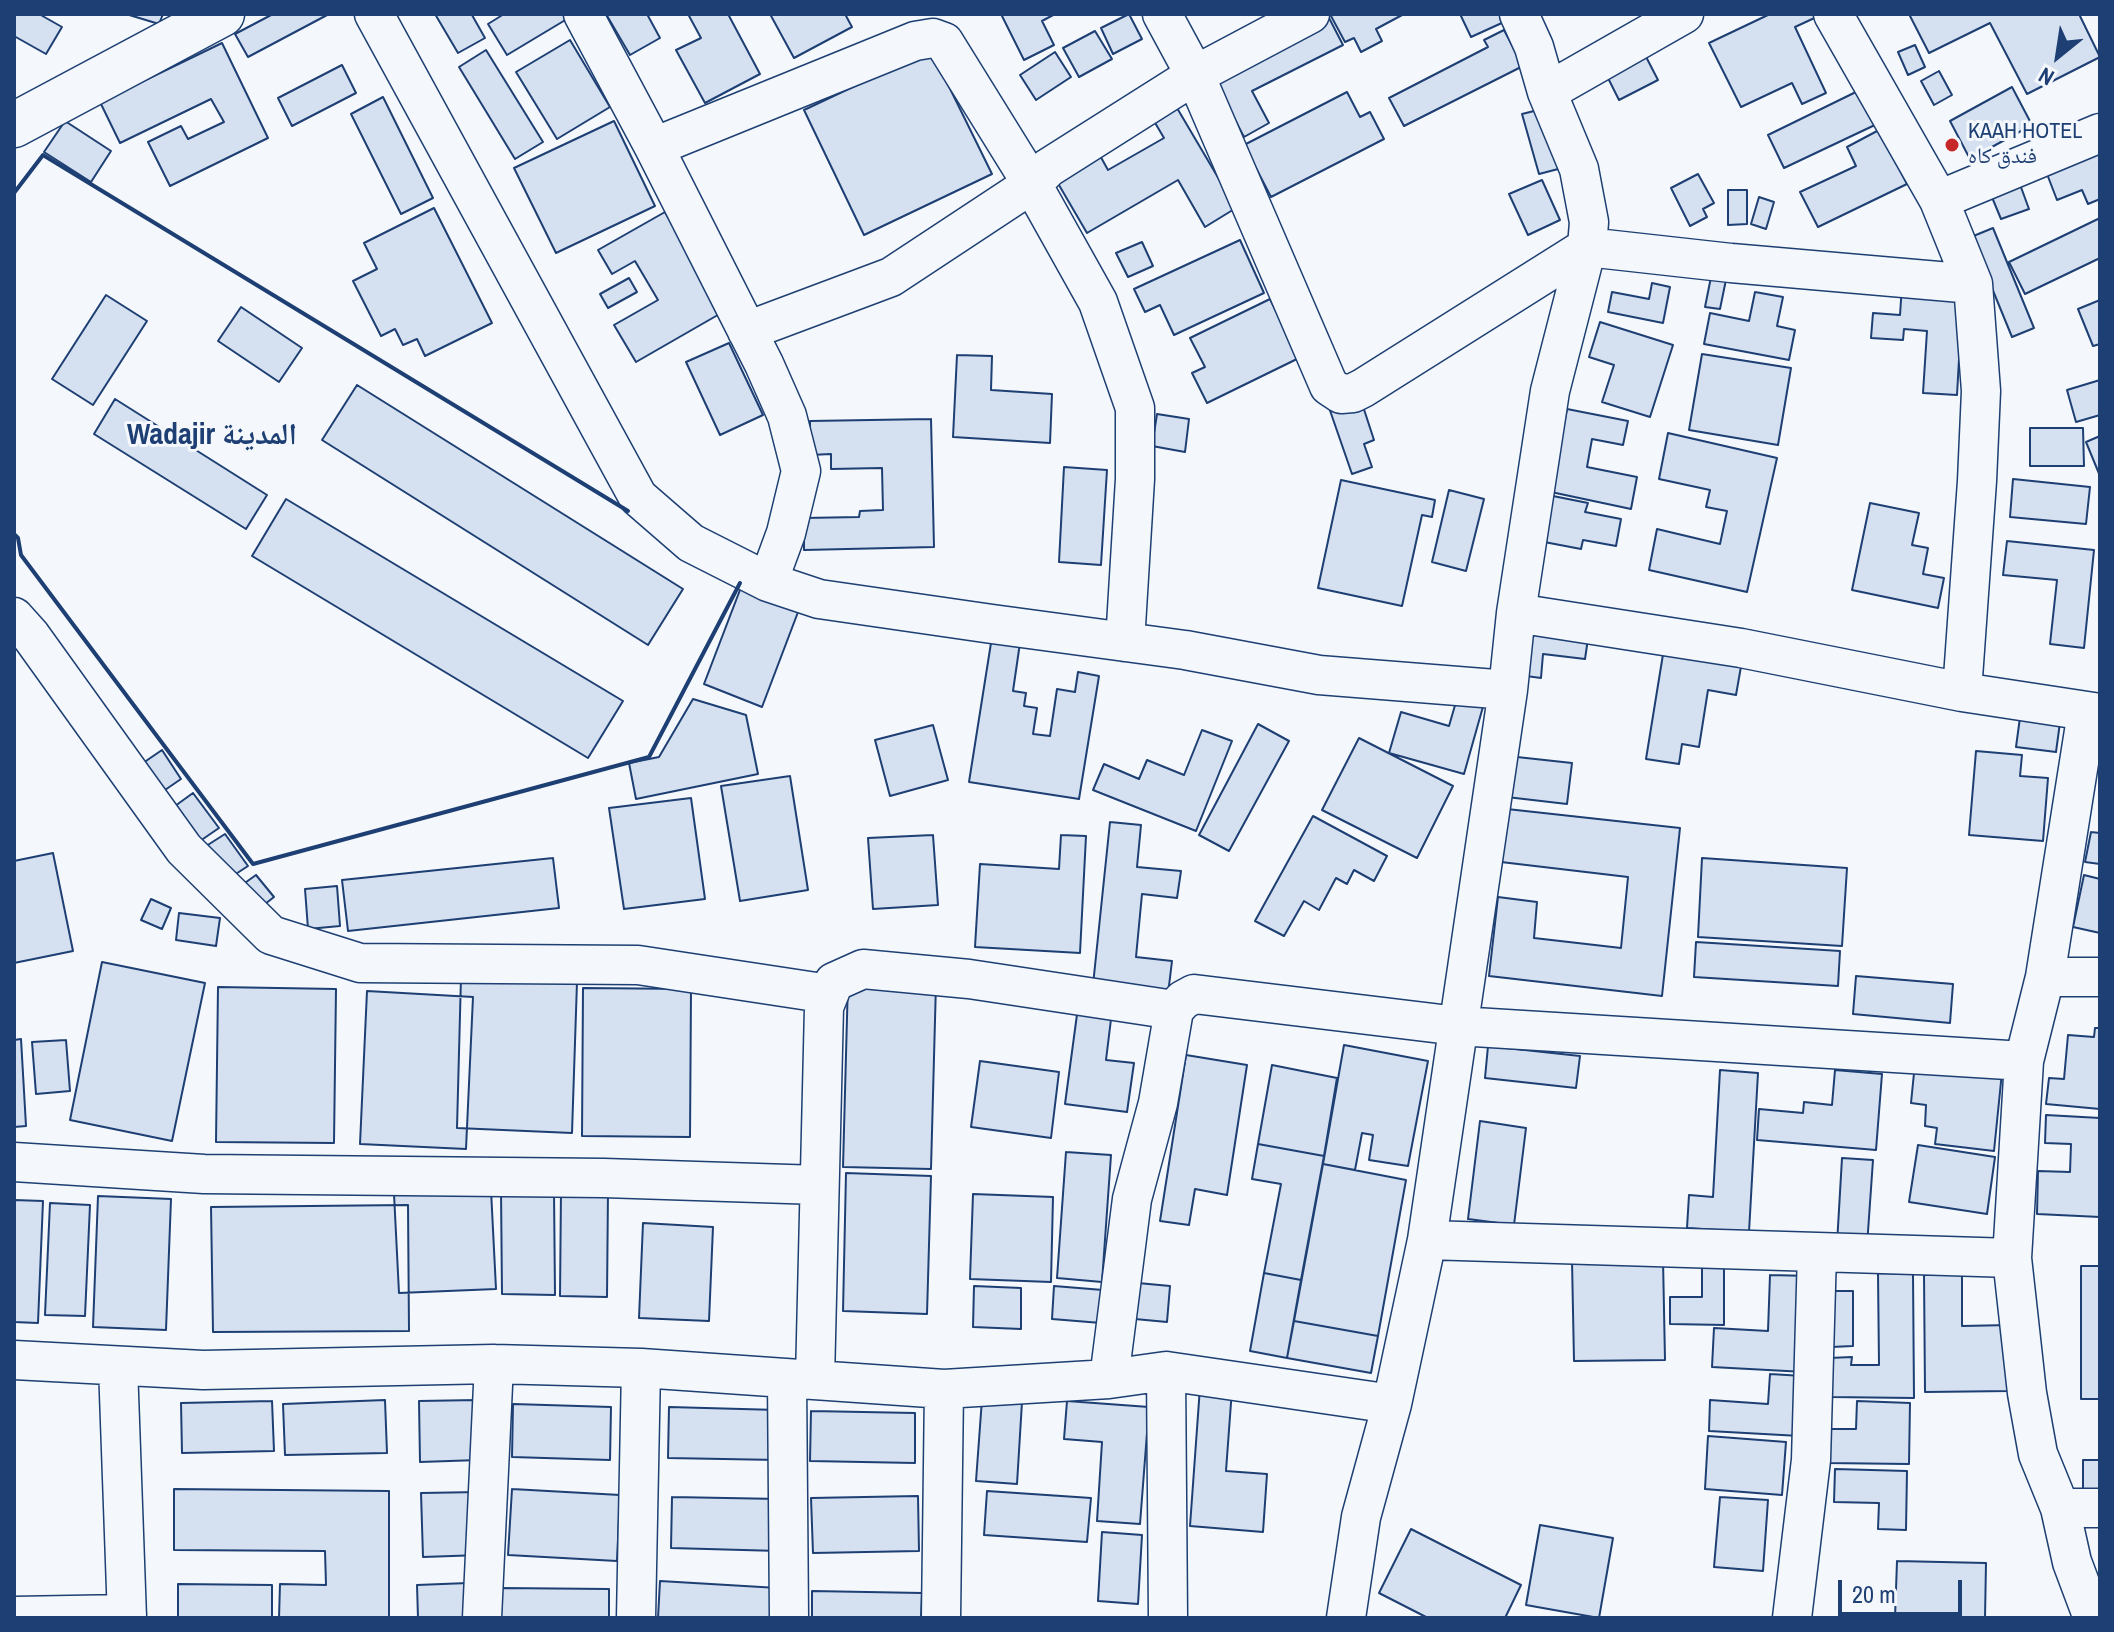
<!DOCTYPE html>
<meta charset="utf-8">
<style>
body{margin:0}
#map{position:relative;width:2114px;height:1632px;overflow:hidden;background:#f4f7fb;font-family:"Archivo Narrow",sans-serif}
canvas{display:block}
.frame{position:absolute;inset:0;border:16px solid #1d3f73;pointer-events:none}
.north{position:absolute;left:2018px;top:16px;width:80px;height:80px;-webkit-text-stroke:6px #f4f7fb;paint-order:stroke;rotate:210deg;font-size:22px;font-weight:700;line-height:32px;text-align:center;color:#1d3f73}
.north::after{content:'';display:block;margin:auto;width:28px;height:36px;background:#1d3f73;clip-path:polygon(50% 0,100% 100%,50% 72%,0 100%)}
.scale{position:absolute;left:1838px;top:1580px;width:124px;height:36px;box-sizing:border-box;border:4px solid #1d3f73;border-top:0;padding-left:10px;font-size:24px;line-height:28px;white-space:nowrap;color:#1d3f73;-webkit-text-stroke:6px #f4f7fb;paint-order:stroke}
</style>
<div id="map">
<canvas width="2114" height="1632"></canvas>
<div class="frame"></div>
<div class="north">N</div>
<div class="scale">20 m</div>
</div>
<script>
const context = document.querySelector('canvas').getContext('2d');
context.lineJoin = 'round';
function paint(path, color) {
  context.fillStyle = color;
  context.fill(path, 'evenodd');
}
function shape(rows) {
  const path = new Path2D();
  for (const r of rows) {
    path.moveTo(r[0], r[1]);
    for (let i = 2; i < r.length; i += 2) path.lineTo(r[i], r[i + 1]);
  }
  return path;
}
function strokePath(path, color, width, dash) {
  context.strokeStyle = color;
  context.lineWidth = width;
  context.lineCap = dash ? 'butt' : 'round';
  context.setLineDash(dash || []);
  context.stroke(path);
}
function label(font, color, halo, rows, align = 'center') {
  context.font = font + ' "Archivo Narrow","Noto Naskh Arabic",sans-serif';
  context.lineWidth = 6;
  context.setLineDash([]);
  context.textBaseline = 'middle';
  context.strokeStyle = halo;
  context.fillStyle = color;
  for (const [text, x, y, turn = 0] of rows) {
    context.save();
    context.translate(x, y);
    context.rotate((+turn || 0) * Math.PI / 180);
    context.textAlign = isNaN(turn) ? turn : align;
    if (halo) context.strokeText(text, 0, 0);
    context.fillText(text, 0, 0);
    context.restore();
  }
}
const building = shape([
 [14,14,39,14,62,27,46,54,14,36,14,14],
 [126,14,163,14,159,24,126,14],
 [273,14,329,14,248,57,235,34,273,14],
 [435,14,474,14,472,15,485,38,458,53,435,14],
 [504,14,565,14,567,19,507,55,488,24,504,14],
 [606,14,647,14,660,38,630,55,606,14],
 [688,14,728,14,760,74,705,103,676,50,701,38,688,14],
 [770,14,845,14,852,27,794,58,770,14],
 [1001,14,1055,14,1042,21,1054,45,1024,60,1001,14],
 [1129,14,1142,39,1113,54,1101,28,1129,14],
 [1327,14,1343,45,1252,91,1269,123,1244,137,1210,72,1327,14],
 [1335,14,1404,14,1376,29,1382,41,1361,52,1354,38,1345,42,1331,16,1335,14],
 [1460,14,1500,14,1504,22,1471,37,1460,14],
 [1770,14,1823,14,1795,27,1826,93,1802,104,1792,83,1741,107,1709,43,1770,14],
 [1909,14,2079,14,2100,57,2027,94,1990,23,1929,53,1909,14],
 [1504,30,1523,66,1404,126,1389,98,1488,47,1484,40,1504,30],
 [1095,31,1112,59,1079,77,1063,48,1095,31],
 [570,40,610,107,557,139,516,72,570,40],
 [222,43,268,138,170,186,148,142,181,126,188,139,224,122,211,99,120,143,100,102,222,43],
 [1915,45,1925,67,1908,75,1898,52,1915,45],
 [1642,49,1658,80,1619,100,1603,68,1642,49],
 [486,50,543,142,515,159,459,67,486,50],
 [931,50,992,174,864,235,804,110,931,50],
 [1055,52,1071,77,1036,100,1020,75,1055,52],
 [342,65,356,93,292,126,278,98,342,65],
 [1939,71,1952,95,1934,105,1921,81,1939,71],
 [2012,87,2032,125,1970,159,1950,121,2012,87],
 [1860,90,1877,124,1784,168,1768,135,1860,90],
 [1167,91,1236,208,1205,227,1178,180,1087,233,1049,168,1093,143,1108,170,1164,138,1144,104,1167,91],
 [1347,92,1360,117,1370,112,1384,139,1271,197,1244,145,1347,92],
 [383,97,433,198,401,214,351,114,383,97],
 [1546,108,1562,168,1539,174,1522,114,1546,108],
 [65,121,111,151,91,182,44,152,65,121],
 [614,121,655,206,556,253,514,168,614,121],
 [1879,130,1907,184,1818,227,1800,192,1856,166,1847,147,1879,130],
 [2099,154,2100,199,2088,204,2082,190,2057,200,2047,174,2099,154],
 [1698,174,1714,203,1703,209,1707,217,1690,226,1671,188,1698,174],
 [2018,179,2029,209,2001,219,1989,190,2018,179],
 [1542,180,1560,220,1528,235,1509,194,1542,180],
 [1728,190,1747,190,1747,224,1728,225,1728,190],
 [1759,197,1774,202,1766,229,1751,224,1759,197],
 [434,208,492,323,425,356,417,339,403,345,395,329,381,336,353,281,377,269,364,243,434,208],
 [665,212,723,312,636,362,614,325,658,300,635,261,612,274,598,250,665,212],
 [2100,218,2100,258,2025,294,2009,262,2100,218],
 [1993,228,2034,328,2012,337,1971,237,1993,228],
 [1240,240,1264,293,1174,335,1160,305,1145,312,1134,289,1240,240],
 [1142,242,1153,266,1128,277,1116,253,1142,242],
 [1714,262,1729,265,1720,309,1705,307,1714,262],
 [629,278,637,292,608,308,600,294,629,278],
 [1652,283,1670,287,1663,323,1608,312,1612,292,1649,299,1652,283],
 [1902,285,1963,289,1957,395,1923,393,1927,331,1904,329,1903,340,1871,338,1873,313,1900,315,1902,285],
 [1755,292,1783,297,1777,326,1795,330,1789,360,1704,344,1710,313,1749,321,1755,292],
 [106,295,147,321,93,405,52,379,106,295],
 [1270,299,1299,358,1207,403,1192,373,1205,367,1190,338,1270,299],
 [2100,300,2100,344,2093,346,2078,309,2100,300],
 [241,307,302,348,279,382,218,341,241,307],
 [1600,322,1673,345,1650,417,1602,402,1614,365,1589,357,1600,322],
 [729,343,763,415,720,435,686,362,729,343],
 [1702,354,1791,368,1778,445,1689,430,1702,354],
 [957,355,992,356,991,390,1052,394,1050,443,953,437,957,355],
 [2100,380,2100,415,2076,422,2067,390,2100,380],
 [357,385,683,589,648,645,322,440,357,385],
 [1357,388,1374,440,1364,444,1372,467,1352,474,1326,399,1357,388],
 [115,399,267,495,246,529,94,434,115,399],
 [1567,409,1628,421,1623,445,1592,439,1587,467,1637,477,1631,509,1551,492,1567,409],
 [1157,414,1189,419,1185,452,1152,446,1157,414],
 [931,419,934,547,804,550,804,518,859,517,860,511,883,510,882,468,831,469,831,454,810,455,810,421,931,419],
 [2030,428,2083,428,2084,466,2030,466,2030,428],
 [1668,433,1777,458,1747,592,1649,570,1657,529,1720,544,1727,511,1706,507,1710,490,1659,479,1668,433],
 [2100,436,2100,476,2086,442,2100,436],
 [1064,467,1107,470,1101,565,1059,562,1064,467],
 [2013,479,2090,487,2086,524,2010,517,2013,479],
 [1341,480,1435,500,1432,517,1422,515,1402,606,1318,588,1341,480],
 [1449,490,1484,499,1466,571,1432,562,1449,490],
 [1548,495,1588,503,1585,512,1621,519,1616,546,1583,540,1581,549,1539,541,1548,495],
 [286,499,623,701,588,758,252,556,286,499],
 [1870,503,1919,513,1912,545,1928,548,1923,574,1944,578,1938,608,1852,590,1870,503],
 [2007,541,2094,550,2084,648,2050,644,2057,580,2003,575,2007,541],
 [748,569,806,591,762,707,704,684,748,569],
 [994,624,1022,629,1013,691,1026,693,1024,706,1037,708,1033,734,1050,736,1057,689,1075,692,1078,672,1099,676,1079,799,969,782,994,624],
 [1518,624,1589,632,1585,659,1543,654,1541,678,1526,676,1517,757,1572,763,1567,804,1498,796,1518,624],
 [1665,642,1743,655,1736,695,1708,690,1699,747,1682,744,1679,764,1646,759,1665,642],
 [1460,688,1486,696,1464,774,1389,753,1401,712,1449,726,1460,688],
 [693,699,746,715,758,774,636,799,629,763,659,757,693,699],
 [2021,710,2061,715,2056,752,2016,747,2021,710],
 [1258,724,1289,741,1229,851,1199,835,1258,724],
 [933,725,948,780,890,796,875,740,933,725],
 [1202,730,1232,741,1196,831,1093,790,1104,764,1139,779,1147,760,1184,775,1202,730],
 [1359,738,1453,786,1417,858,1322,810,1359,738],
 [162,750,181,779,162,792,143,763,162,750],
 [1976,751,2022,755,2020,776,2048,778,2043,841,1969,835,1976,751],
 [790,776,808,890,740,901,721,786,790,776],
 [193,793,219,828,200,841,175,806,193,793],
 [691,798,705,899,624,909,609,808,691,798],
 [1507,809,1680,828,1662,996,1489,976,1498,897,1537,902,1534,938,1621,948,1628,877,1501,862,1507,809],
 [1313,816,1387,856,1374,881,1354,870,1347,884,1336,878,1319,910,1304,901,1284,936,1255,921,1313,816],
 [1110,822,1141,825,1137,867,1181,871,1177,898,1142,894,1136,957,1172,961,1168,994,1093,985,1110,822],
 [2091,832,2100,833,2100,864,2085,862,2091,832],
 [225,834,248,866,225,881,203,848,225,834],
 [933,835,938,905,873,909,868,838,933,835],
 [1061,835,1086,836,1080,953,975,947,980,864,1059,869,1061,835],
 [53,853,73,951,14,963,14,861,53,853],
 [553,858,559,908,348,931,342,880,553,858],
 [1702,858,1847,868,1842,946,1698,937,1702,858],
 [256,875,274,897,260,908,242,885,256,875],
 [2084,875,2100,879,2100,933,2073,927,2084,875],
 [337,886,340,926,308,929,305,889,337,886],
 [151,899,171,908,162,929,141,920,151,899],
 [179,913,220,918,216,946,176,940,179,913],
 [1696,942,1840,951,1838,986,1694,977,1696,942],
 [102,962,205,983,172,1141,70,1120,102,962],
 [1856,976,1953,984,1950,1023,1853,1014,1856,976],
 [461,977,577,982,572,1133,457,1128,461,977],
 [848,980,936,983,931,1169,843,1167,848,980],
 [218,987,336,989,334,1143,216,1142,218,987],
 [583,988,691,989,690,1137,582,1136,583,988],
 [367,991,473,997,466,1149,360,1144,367,991],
 [1078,1007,1112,1011,1106,1060,1134,1063,1127,1112,1065,1104,1078,1007],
 [2095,1028,2100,1028,2100,1109,2046,1104,2049,1078,2064,1079,2068,1035,2094,1037,2095,1028],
 [21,1039,26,1126,14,1127,14,1040,21,1039],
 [66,1040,70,1091,36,1094,32,1042,66,1040],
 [1344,1045,1428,1061,1408,1166,1369,1160,1373,1135,1362,1133,1355,1170,1323,1164,1344,1045],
 [1488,1046,1580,1056,1576,1088,1485,1078,1488,1046],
 [1186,1055,1247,1065,1227,1195,1195,1189,1189,1225,1160,1221,1186,1055],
 [980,1061,1059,1072,1051,1138,971,1127,980,1061],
 [1915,1063,2002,1072,1994,1151,1935,1144,1937,1128,1925,1126,1926,1105,1911,1103,1915,1063],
 [1272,1065,1337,1078,1324,1156,1258,1144,1272,1065],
 [1720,1070,1758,1073,1749,1232,1687,1228,1689,1195,1713,1197,1720,1070],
 [1835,1070,1882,1074,1876,1150,1757,1140,1759,1109,1803,1113,1804,1102,1832,1105,1835,1070],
 [2046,1115,2100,1118,2100,1217,2037,1214,2038,1171,2070,1172,2071,1144,2045,1143,2046,1115],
 [1480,1121,1526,1128,1514,1225,1468,1219,1480,1121],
 [1258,1144,1324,1156,1301,1280,1264,1273,1281,1184,1252,1179,1258,1144],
 [1918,1145,1995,1157,1987,1214,1909,1202,1918,1145],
 [1066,1152,1111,1155,1102,1282,1057,1278,1066,1152],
 [1842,1158,1873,1160,1867,1246,1837,1244,1842,1158],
 [1323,1164,1406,1180,1378,1336,1294,1321,1323,1164],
 [846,1173,931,1176,927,1314,843,1311,846,1173],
 [491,1190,496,1289,399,1293,394,1194,491,1190],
 [561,1190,608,1190,607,1297,560,1296,561,1190],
 [501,1191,554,1191,555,1295,502,1294,501,1191],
 [973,1194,1053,1197,1051,1282,970,1279,973,1194],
 [98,1196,171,1199,166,1330,93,1327,98,1196],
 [14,1200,43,1201,38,1323,14,1322,14,1200],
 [50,1203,90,1205,85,1316,45,1315,50,1203],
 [408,1205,409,1331,213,1332,211,1207,408,1205],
 [643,1223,713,1227,709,1321,639,1318,643,1223],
 [1663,1259,1665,1360,1574,1361,1572,1261,1663,1259],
 [1702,1263,1724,1263,1724,1325,1670,1324,1670,1297,1702,1297,1702,1263],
 [2081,1266,2100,1266,2100,1399,2081,1399,2081,1266],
 [1264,1273,1301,1280,1287,1358,1250,1351,1264,1273],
 [1878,1273,1913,1274,1914,1398,1830,1397,1829,1358,1852,1357,1851,1365,1879,1365,1878,1273],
 [1770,1275,1810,1276,1805,1372,1712,1367,1714,1328,1768,1331,1770,1275],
 [1924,1275,1962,1275,1962,1326,2010,1325,2010,1391,1925,1392,1924,1275],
 [1138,1283,1170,1286,1167,1322,1135,1319,1138,1283],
 [974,1286,1021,1288,1021,1329,973,1327,974,1286],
 [1054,1286,1103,1290,1101,1323,1052,1319,1054,1286],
 [1831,1291,1853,1291,1853,1346,1831,1347,1831,1291],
 [1294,1321,1378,1336,1371,1373,1287,1358,1294,1321],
 [1770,1374,1803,1376,1800,1436,1709,1431,1710,1400,1768,1404,1770,1374],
 [1200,1387,1232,1389,1226,1471,1267,1474,1263,1532,1190,1526,1200,1387],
 [982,1399,1022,1402,1017,1484,976,1481,982,1399],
 [385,1400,387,1453,285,1455,283,1404,385,1400],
 [478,1400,479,1460,420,1462,419,1401,478,1400],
 [272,1401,274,1451,182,1453,181,1403,272,1401],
 [1067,1401,1149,1407,1140,1524,1097,1521,1102,1442,1064,1439,1067,1401],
 [1857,1401,1910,1403,1909,1464,1826,1463,1826,1429,1856,1429,1857,1401],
 [513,1404,611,1407,610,1460,512,1457,513,1404],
 [669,1407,778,1410,778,1460,668,1458,669,1407],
 [811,1411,915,1413,915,1463,810,1461,811,1411],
 [1708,1436,1786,1442,1782,1495,1705,1489,1708,1436],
 [2083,1460,2100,1460,2100,1500,2083,1500,2083,1460],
 [1835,1469,1907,1471,1906,1530,1878,1529,1879,1503,1834,1502,1835,1469],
 [174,1489,389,1491,389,1618,279,1618,280,1584,326,1585,325,1551,174,1550,174,1489],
 [512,1489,620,1495,617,1561,508,1555,512,1489],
 [987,1491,1091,1498,1087,1542,984,1535,987,1491],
 [480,1492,481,1555,423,1557,421,1493,480,1492],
 [918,1496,919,1551,813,1553,811,1498,918,1496],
 [672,1497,780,1499,779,1551,671,1548,672,1497],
 [1720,1497,1768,1500,1763,1571,1714,1567,1720,1497],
 [1540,1525,1613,1538,1599,1618,1526,1605,1540,1525],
 [1411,1529,1521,1585,1505,1618,1428,1618,1379,1593,1411,1529],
 [1102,1532,1142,1535,1138,1604,1098,1601,1102,1532],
 [1897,1561,1986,1563,1985,1618,1895,1618,1897,1561],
 [660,1581,778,1588,777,1618,658,1618,660,1581],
 [468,1583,469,1618,418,1618,417,1585,468,1583],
 [178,1584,272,1585,272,1618,178,1618,178,1584],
 [500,1588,609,1589,609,1618,500,1618,500,1588],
 [812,1591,922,1593,921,1618,812,1618,812,1591]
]);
const street = shape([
 [374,14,638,497,691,543,768,582,819,599,992,624,1185,650,1319,675,1508,690],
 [583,14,654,147,764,364,787,416,801,471,786,533,768,582],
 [1162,14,1195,75,1329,386,1341,394,1353,393,1363,388,1587,247,1731,263,1973,284],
 [1833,14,1939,200,1973,284,1981,391,1977,481,1962,692],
 [1547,92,1684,14],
 [654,147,915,41,933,38,944,42,1032,184,1098,302,1135,408,1135,479,1125,642],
 [1939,200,2100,133],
 [747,331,891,277,1032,184,1048,168,1195,75,1310,14],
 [1516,613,1741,648,1962,692,2100,713],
 [14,617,31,636,184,849,271,935,360,963,638,965,829,994],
 [2087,712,2045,977,2024,1061,2012,1258,2027,1393,2038,1454,2060,1508,2072,1562,2093,1618],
 [2045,977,2100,977],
 [14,1162,204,1174,604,1178,819,1185],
 [1427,1240,2012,1258],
 [14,1360,203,1370,494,1364,641,1368,944,1389,1109,1379,1166,1371,1392,1404],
 [118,1366,127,1618],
 [1166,1371,1168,1618],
 [787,1379,789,1618],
 [815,1379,824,1007,834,982,863,969,969,979,1174,1010,1183,1000,1194,994,1458,1026,2024,1061],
 [1109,1379,1132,1199,1158,1103,1174,1010],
 [2060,1508,2100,1508],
 [14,1616,127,1614],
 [482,1618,494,1364],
 [636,1618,641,1368],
 [941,1618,944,1389],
 [1346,1618,1361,1517,1392,1404,1427,1240,1508,690,1516,613,1550,391,1587,247,1589,222,1579,169,1547,92,1534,47,1519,14],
 [1792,1618,1811,1460,1817,1252]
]);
const primary = shape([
 [14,125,222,14]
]);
const wall = shape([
 [14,193,43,155,628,511],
 [14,534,18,538,21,555,253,864,649,757,740,583]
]);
const markers = [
 [1952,145,8,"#c62828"]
];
const poiNames = [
 ["KAAH HOTEL",1968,132],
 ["فندق كاه",1968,157]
];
const districtNames = [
 ["Wadajir المدينة",212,436]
];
paint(building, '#d5e0f0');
strokePath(building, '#1d3f73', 2);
strokePath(street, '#1d3f73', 41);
strokePath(primary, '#1d3f73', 47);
strokePath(street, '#f4f7fb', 38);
strokePath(primary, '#f4f7fb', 44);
strokePath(wall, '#1d3f73', 4);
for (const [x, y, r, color] of markers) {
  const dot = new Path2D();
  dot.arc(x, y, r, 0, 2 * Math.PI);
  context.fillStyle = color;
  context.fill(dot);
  strokePath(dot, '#f4f7fb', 3);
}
label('22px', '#1d3f73', '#f4f7fb', poiNames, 'left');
label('bold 30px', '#1d3f73', '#f4f7fb', districtNames);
</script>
